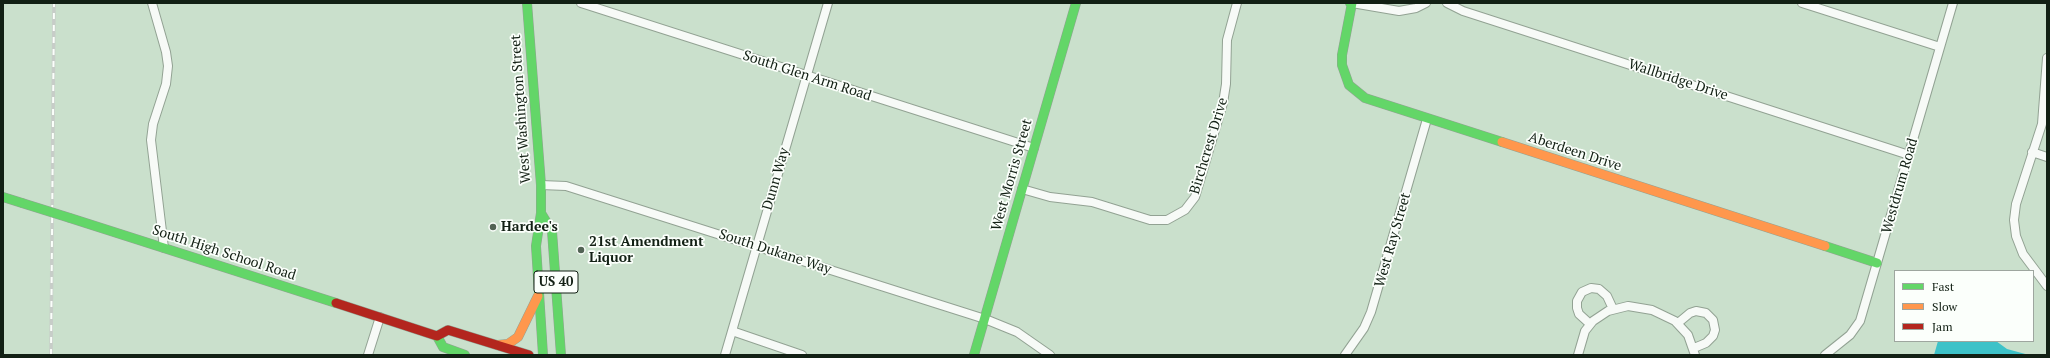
<!DOCTYPE html>
<style>
body{margin:0}
#map{position:relative;width:2050px;height:358px;overflow:hidden;background:#cae0cc;font-family:"PT Serif",serif}
canvas{display:block}
.frame{position:absolute;inset:0;border:4px solid #122014;pointer-events:none}
.legend{position:absolute;left:1894px;top:270px;width:140px;height:72px;box-sizing:border-box;background:#fbfffb;border:1px solid #9ea69f;margin:0;padding:5px 7px;list-style:none;font-size:12px;color:#122014}
.legend li{display:flex;align-items:center;gap:8px;height:20px}
.legend b{width:20px;border:1px solid #9ea69f}
</style>
<div id="map">
<canvas width="2050" height="358"></canvas>
<div class="frame"></div>
<ul class="legend">
<li><b style="height:5px;background:#63d668"></b>Fast</li>
<li><b style="height:5px;background:#ff974d"></b>Slow</li>
<li><b style="height:5px;background:#b3261e"></b>Jam</li>
</ul>
</div>
<script>
const context = document.querySelector('canvas').getContext('2d');
context.lineJoin = 'round';
function paint(path, color) {
  context.fillStyle = color;
  context.fill(path, 'evenodd');
}
function shape(rows) {
  const path = new Path2D();
  for (const r of rows) {
    path.moveTo(r[0], r[1]);
    for (let i = 2; i < r.length; i += 2) path.lineTo(r[i], r[i + 1]);
  }
  return path;
}
function strokePath(path, color, width, dash) {
  context.strokeStyle = color;
  context.lineWidth = width;
  context.lineCap = dash ? 'butt' : 'round';
  context.setLineDash(dash || []);
  context.stroke(path);
}
function label(font, color, halo, rows, align = 'center') {
  context.font = font + ' "PT Serif",serif';
  context.lineWidth = 3.5;
  context.setLineDash([]);
  context.textBaseline = 'middle';
  context.strokeStyle = halo;
  context.fillStyle = color;
  for (const [text, x, y, turn = 0] of rows) {
    context.save();
    context.translate(x, y);
    context.rotate((+turn || 0) * Math.PI / 180);
    context.textAlign = isNaN(turn) ? turn : align;
    if (halo) context.strokeText(text, 0, 0);
    context.fillText(text, 0, 0);
    context.restore();
  }
}
const water = shape([
 [1938,341,1996,341,2007,349,2029,355,1934,355]
]);
const street = shape([
 [152,3,166,52,168,66,166,84,153,124,151,140,164,248],
 [581,3,1034,148],
 [1352,3,1399,11,1416,8,1426,3],
 [1447,3,1463,11,1909,155],
 [1802,3,1940,47],
 [2047,58,2042,124,2016,204,2014,220,2016,236,2023,254,2047,286],
 [2032,152,2047,157],
 [541,185,566,186,985,319,1017,332,1050,355],
 [1022,189,1050,197,1092,202,1150,220,1167,220,1185,210,1195,197,1223,103,1226,84,1227,40,1237,3],
 [1678,323,1690,313,1696,311,1706,313,1713,320,1715,330,1713,336,1706,343,1694,348],
 [1590,324,1579,314,1577,308,1577,301,1582,292,1591,288,1599,289,1607,296,1613,309],
 [732,331,802,355],
 [368,355,380,317],
 [725,355,828,3],
 [1345,355,1364,328,1371,312,1427,119],
 [1578,355,1585,331,1593,321,1608,311,1628,306,1652,310,1675,321,1688,335,1695,355],
 [1825,355,1850,335,1860,321,1953,3]
]);
const fast = shape([
 [527,3,541,185,541,213,536,246,543,355],
 [1350,3,1352,3,1342,55,1342,65,1349,85,1365,98,1502,142],
 [3,197,22,203],
 [541,213,552,231,561,355],
 [70,218,336,303],
 [1825,246,1877,263],
 [437,336,443,347,465,355],
 [974,355,1076,3]
]);
const slow = shape([
 [1502,142,1825,246],
 [498,345,508,344,518,337,538,296]
]);
const jam = shape([
 [336,303,437,336,448,330,529,355]
]);
const rail = shape([
 [51,355,54,3]
]);
const fastBridge = shape([
 [22,203,70,218]
]);
const markers = [
 [493,227,4,"#526354"],
 [581,250,4,"#526354"]
];
const shields = [
 [556,282,44]
];
const shieldNames = [
 ["US 40",556,282]
];
const streetNames = [
 ["South Glen Arm Road",807,76,18],
 ["Wallbridge Drive",1678,80,18],
 ["West Washington Street",521,109,-94],
 ["Birchcrest Drive",1209,146,-73],
 ["Aberdeen Drive",1575,152,18],
 ["West Morris Street",1012,175,-74],
 ["Dunn Way",776,179,-74],
 ["Westdrum Road",1900,186,-74],
 ["West Ray Street",1393,240,-74],
 ["South Dukane Way",775,252,18],
 ["South High School Road",224,253,18]
];
const poiNames = [
 ["Hardee's",501,227],
 ["21st Amendment",589,242],
 ["Liquor",589,258]
];
paint(water, '#3dc2c8');
strokePath(street, '#92a293', 10);
strokePath(fast, '#92a293', 10);
strokePath(slow, '#92a293', 10);
strokePath(jam, '#92a293', 10);
strokePath(street, '#f7faf7', 8);
strokePath(fast, '#63d668', 9);
strokePath(slow, '#ff974d', 9);
strokePath(jam, '#b3261e', 9);
strokePath(rail, '#c7cdc8', 3.5);
strokePath(rail, '#fbfffb', 2, [6]);
strokePath(fastBridge, '#92a293', 10, []);
strokePath(fastBridge, '#63d668', 9);
for (const [x, y, r, color] of markers) {
  const dot = new Path2D();
  dot.arc(x, y, r, 0, 2 * Math.PI);
  context.fillStyle = color;
  context.fill(dot);
  strokePath(dot, '#fbfffb', 1.5);
}
for (const [x, y, w] of shields) {
  const box = new Path2D();
  box.roundRect(x - w / 2, y - 11, w, 22, 3);
  context.fillStyle = '#fbfffb';
  context.fill(box);
  strokePath(box, '#122014', 1);
}
label('bold 13px', '#122014', null, shieldNames);
label('14px', '#122014', '#fbfffb', streetNames);
label('bold 14px', '#122014', '#fbfffb', poiNames, 'left');
</script>
